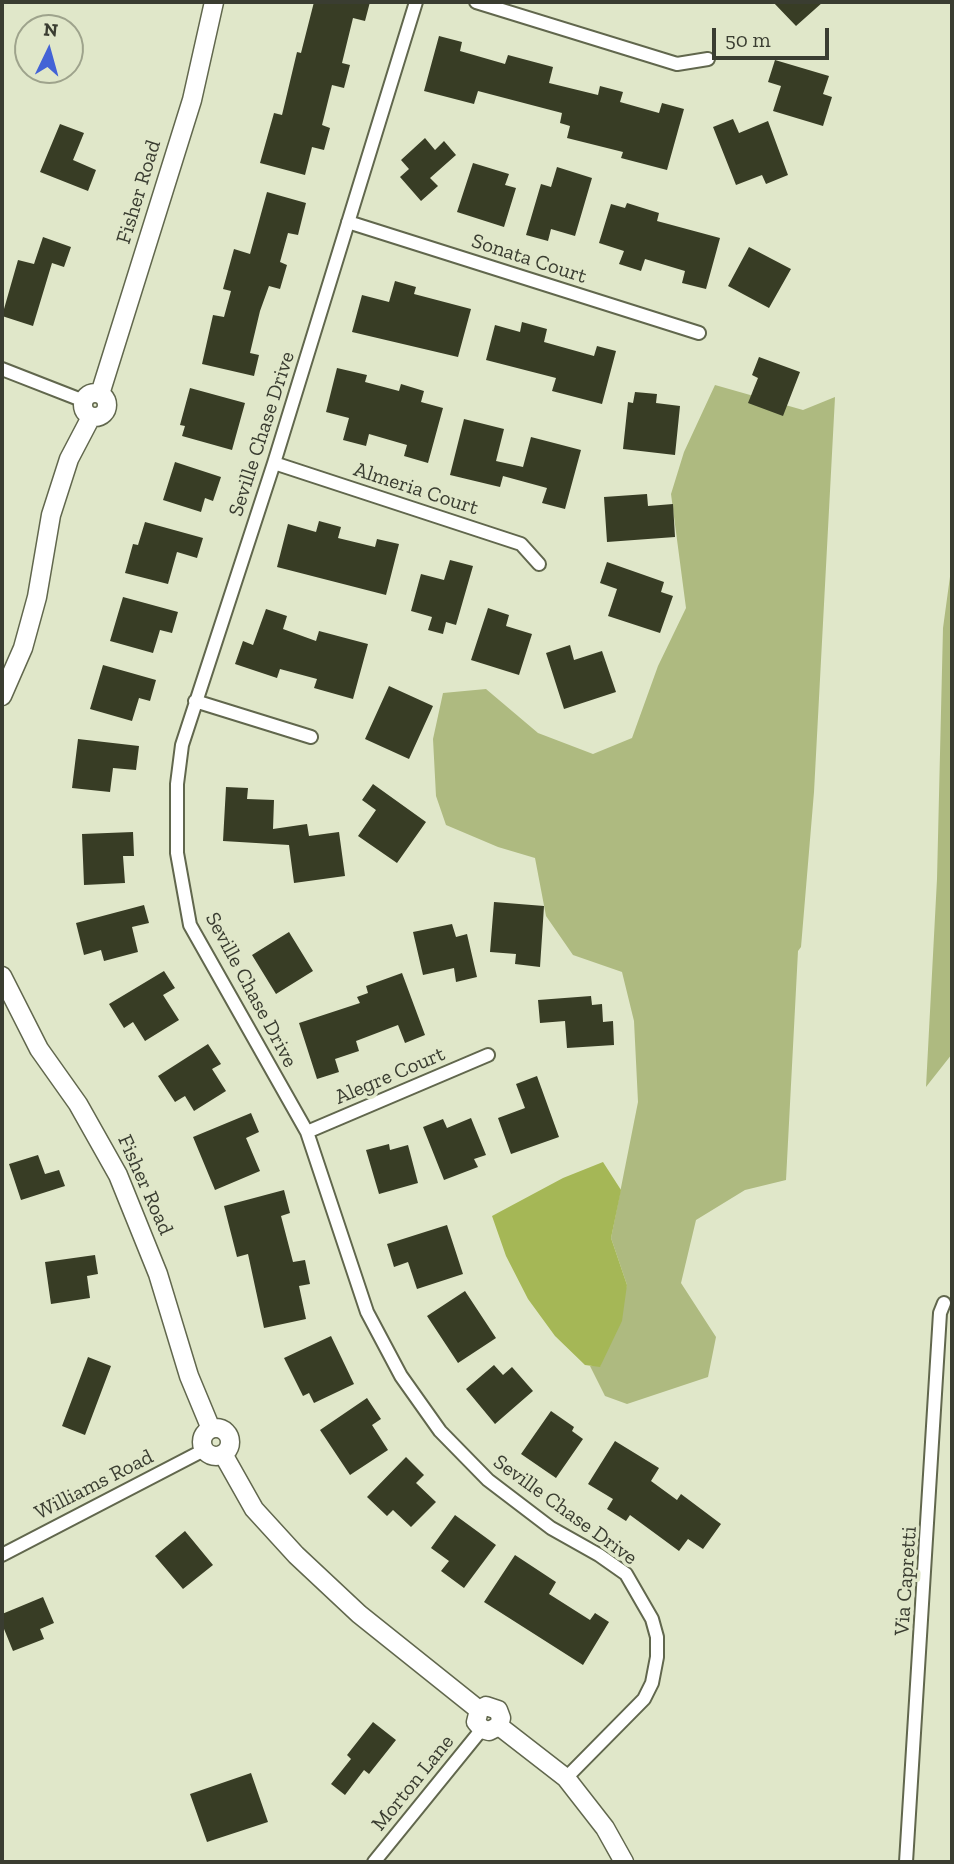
<!DOCTYPE html>
<style>
body{margin:0}
#map{position:relative;width:954px;height:1864px;overflow:hidden;background:#e0e7c9;font-family:"Zilla Slab",serif}
canvas{display:block}
.frame{position:absolute;inset:0;border:4px solid #3a3d31;pointer-events:none}
.north{position:absolute;left:14px;top:14px;width:70px;height:70px;box-sizing:border-box;background:#e0e7c9;border:2px solid #9ea38c;border-radius:50%;rotate:5deg;font-size:19px;font-weight:700;line-height:28px;text-align:center;color:#3a3d31}
.north::after{content:'';display:block;margin:auto;width:24px;height:32px;background:#4363d6;clip-path:polygon(50% 0,100% 100%,50% 72%,0 100%)}
.scale{position:absolute;left:712px;top:28px;width:117px;height:32px;box-sizing:border-box;border:4px solid #3a3d31;border-top:0;padding-left:9px;font-size:21px;line-height:24px;white-space:nowrap;color:#3a3d31;-webkit-text-stroke:5px #e0e7c9;paint-order:stroke}
</style>
<div id="map">
<canvas width="954" height="1864"></canvas>
<div class="frame"></div>
<div class="north">N</div>
<div class="scale">50 m</div>
</div>
<script>
const context = document.querySelector('canvas').getContext('2d');
context.lineJoin = 'round';
function paint(path, color) {
  context.fillStyle = color;
  context.fill(path, 'evenodd');
}
function shape(rows) {
  const path = new Path2D();
  for (const r of rows) {
    if (r.length === 3) {
      path.moveTo(r[0] + r[2], r[1]);
      path.arc(r[0], r[1], r[2], 0, 2 * Math.PI);
      continue;
    }
    path.moveTo(r[0], r[1]);
    for (let i = 2; i < r.length; i += 2) path.lineTo(r[i], r[i + 1]);
  }
  return path;
}
function strokePath(path, color, width, dash) {
  context.strokeStyle = color;
  context.lineWidth = width;
  context.lineCap = dash ? 'butt' : 'round';
  context.setLineDash(dash || []);
  context.stroke(path);
}
function label(font, color, halo, rows, align = 'center') {
  context.font = font + ' "Zilla Slab",serif';
  context.lineWidth = 7;
  context.setLineDash([]);
  context.textBaseline = 'middle';
  context.strokeStyle = halo;
  context.fillStyle = color;
  for (const [text, x, y, turn = 0] of rows) {
    context.save();
    context.translate(x, y);
    context.rotate((+turn || 0) * Math.PI / 180);
    context.textAlign = isNaN(turn) ? turn : align;
    if (halo) context.strokeText(text, 0, 0);
    context.fillText(text, 0, 0);
    context.restore();
  }
}
const green = shape([
 [715,385,803,410,835,397,814,792,801,947,798,951,786,1180,745,1190,696,1220,681,1283,716,1337,708,1377,627,1404,605,1396,590,1366,600,1366,627,1285,611,1238,638,1102,634,1021,622,972,573,955,546,916,535,858,498,847,446,825,436,796,433,739,443,693,486,689,538,733,593,754,632,738,658,666,686,608,671,494,684,452],
 [952,562,952,1054,926,1087,937,879,943,628]
]);
const water = shape([
 [603,1162,621,1190,611,1238,627,1285,622,1321,600,1367,585,1365,555,1336,528,1299,506,1256,492,1216,563,1178]
]);
const building = shape([
 [314,2,370,2,365,21,353,18,342,63,350,65,344,88,332,85,322,125,330,128,324,150,312,147,305,175,260,163,274,113,282,115,297,52,301,53],
 [773,2,823,2,796,26],
 [439,36,462,42,460,51,505,64,508,55,553,67,549,83,598,95,600,86,623,92,620,102,659,113,662,103,684,109,667,170,621,158,623,152,567,138,570,126,560,123,562,113,478,91,474,104,424,91],
 [775,60,829,76,823,94,832,97,823,126,773,111,781,86,768,82],
 [733,119,739,133,768,121,788,175,766,184,762,175,736,185,713,127],
 [60,124,84,133,73,160,96,170,88,191,40,172],
 [425,138,435,150,444,141,456,155,430,178,438,186,421,201,400,177,409,169,401,160],
 [473,163,509,174,505,185,516,188,504,227,457,212],
 [557,167,592,178,575,236,551,229,548,241,526,235,541,184,551,187],
 [267,192,306,203,298,235,288,233,280,262,287,265,280,289,269,286,260,311,250,353,259,355,254,376,202,364,213,315,224,317,231,291,223,289,234,249,250,254],
 [627,203,659,213,657,221,720,238,706,289,682,283,685,271,645,259,641,271,619,264,624,251,599,243,611,204,625,208],
 [43,237,71,247,64,267,52,263,33,326,2,316,18,260,34,264],
 [749,247,791,269,769,308,728,286],
 [395,281,416,287,414,294,471,309,458,357,352,332,362,295,389,302],
 [522,322,547,329,544,342,594,356,597,346,616,351,602,404,552,391,556,378,486,360,495,325,520,332],
 [759,357,800,372,783,416,748,403,758,378,752,375],
 [337,368,367,375,365,382,399,391,401,384,424,391,421,402,443,408,428,463,404,456,407,445,369,434,366,446,343,440,349,418,326,412],
 [190,388,245,403,232,450,182,436,185,426,180,425],
 [635,392,657,394,656,403,680,406,675,455,623,449,628,402,633,403],
 [464,419,504,429,496,461,523,467,531,437,581,450,565,509,542,503,547,488,503,476,500,487,450,475],
 [175,462,221,477,213,501,205,498,201,512,163,500],
 [647,494,648,506,673,504,675,537,607,542,604,497],
 [319,521,341,527,338,538,375,547,377,539,399,544,386,595,277,567,288,524,316,532],
 [145,522,203,538,197,558,177,552,168,584,125,573,133,544,138,545],
 [450,560,473,566,456,625,446,622,443,634,428,630,432,617,411,611,421,574,444,580],
 [607,562,664,582,661,592,673,596,660,633,608,616,617,589,600,583],
 [123,597,178,612,172,633,160,630,153,653,110,641],
 [488,608,509,615,506,626,532,634,519,675,471,660],
 [266,609,287,616,283,629,316,641,319,631,368,644,353,699,314,688,317,679,280,669,277,678,235,664,243,641,253,645],
 [570,645,574,660,602,651,616,692,564,709,546,653],
 [103,665,156,680,150,701,139,698,132,721,90,709],
 [389,686,433,706,409,759,365,739],
 [78,739,139,746,136,770,113,768,110,792,72,788],
 [373,784,426,822,397,863,358,836,376,810,362,800],
 [226,787,248,788,247,799,274,800,273,829,307,824,309,836,339,832,345,876,294,883,289,845,223,841],
 [133,832,134,856,123,856,125,883,84,885,82,834],
 [494,902,544,906,540,967,515,964,516,954,490,952],
 [144,905,149,923,132,927,138,952,104,961,101,950,84,955,76,923],
 [452,924,456,937,467,934,477,977,456,982,454,968,423,975,413,932],
 [289,932,313,971,276,994,252,955],
 [164,971,175,988,163,995,179,1020,145,1041,133,1022,124,1028,109,1004],
 [402,973,425,1035,405,1043,398,1025,356,1041,359,1051,335,1059,339,1072,317,1079,299,1023,360,1003,357,997,368,993,366,986],
 [591,996,592,1005,602,1004,603,1022,613,1021,614,1045,567,1048,565,1021,540,1023,538,1000],
 [208,1044,221,1064,212,1069,226,1091,194,1111,185,1096,175,1102,158,1076],
 [537,1076,559,1137,511,1154,498,1118,525,1108,516,1084],
 [251,1113,259,1132,246,1138,260,1171,215,1190,193,1137],
 [471,1118,486,1155,474,1159,478,1167,444,1180,423,1127,443,1119,447,1128],
 [389,1144,390,1150,408,1145,418,1183,379,1194,366,1150],
 [38,1155,45,1174,59,1170,65,1186,21,1200,9,1164],
 [284,1190,290,1213,281,1216,293,1262,305,1260,310,1284,299,1286,306,1319,264,1328,248,1254,237,1257,224,1206],
 [447,1225,463,1274,417,1289,408,1262,394,1267,387,1244],
 [95,1255,98,1274,87,1276,90,1298,51,1304,45,1262],
 [465,1291,496,1338,458,1363,427,1316],
 [331,1336,354,1384,314,1403,309,1393,303,1396,284,1358],
 [88,1357,111,1366,85,1435,62,1426],
 [494,1365,503,1375,512,1367,533,1391,495,1424,466,1389],
 [367,1398,381,1419,372,1425,388,1450,350,1475,320,1430],
 [551,1411,574,1427,572,1431,583,1439,556,1478,521,1454],
 [615,1441,659,1468,651,1481,677,1500,681,1494,721,1524,703,1549,688,1539,679,1551,630,1515,626,1521,607,1509,613,1499,588,1484],
 [406,1457,424,1475,416,1483,436,1502,411,1527,393,1510,387,1516,367,1497],
 [455,1515,496,1545,464,1588,441,1571,449,1561,431,1548],
 [185,1531,213,1565,183,1589,155,1556],
 [515,1555,556,1582,549,1594,590,1620,595,1613,609,1622,583,1665,484,1602],
 [43,1597,54,1623,40,1629,44,1639,13,1651,2,1624,2,1614],
 [373,1722,396,1740,369,1774,364,1770,345,1795,331,1784,351,1759,347,1755],
 [251,1773,268,1822,207,1842,190,1794]
]);
const street = shape([
 [416,2,274,463,182,745,177,784,177,853,190,925,307,1132,367,1312,401,1376,440,1431,488,1480,551,1528,599,1555,626,1574,652,1619,657,1637,657,1657,652,1683,644,1699,566,1778],
 [476,2,677,64,708,59],
 [348,222,699,333],
 [2,369,84,401],
 [274,463,521,544,539,564],
 [195,701,311,737],
 [307,1132,488,1055],
 [2,1555,204,1450],
 [374,1862,482,1729],
 [906,1862,940,1313,944,1303]
]);
const secondary = shape([
 [95,405,12],
 [100,394,192,100,214,2],
 [2,696,23,648,37,597,51,515,69,459,91,417],
 [2,976,39,1049,78,1104,118,1175,158,1274,189,1376,211,1429],
 [216,1442,14],
 [223,1454,254,1509,296,1555,359,1614,479,1710],
 [479,1710,476,1722,482,1729,489,1731,499,1726],
 [479,1710,486,1706,498,1710,501,1718,499,1726],
 [499,1726,566,1778,605,1828,624,1862]
]);
const streetNames = [
 ["Fisher Road",139,192,-73],
 ["Sonata Court",529,259,18],
 ["Seville Chase Drive",262,434,-72],
 ["Almeria Court",416,489,18],
 ["Seville Chase Drive",251,990,62],
 ["Alegre Court",390,1076,-23],
 ["Fisher Road",145,1185,66],
 ["Williams Road",94,1485,-27],
 ["Seville Chase Drive",565,1510,36],
 ["Via Capretti",906,1581,-86],
 ["Morton Lane",413,1783,-51]
];
paint(green, '#aeba80');
paint(water, '#a5b756');
paint(building, '#383d25');
strokePath(street, '#61674d', 16);
strokePath(secondary, '#61674d', 21);
strokePath(street, '#fff', 12);
strokePath(secondary, '#fff', 18);
label('21px', '#3a3d31', '#e0e7c9', streetNames);
</script>
